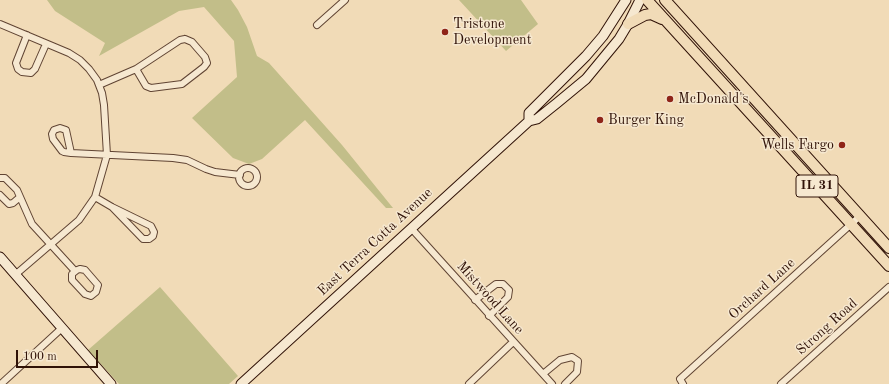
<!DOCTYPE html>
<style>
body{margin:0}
#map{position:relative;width:889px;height:384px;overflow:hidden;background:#f1dbb7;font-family:"Old Standard TT",serif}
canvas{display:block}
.scale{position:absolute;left:16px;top:350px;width:82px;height:18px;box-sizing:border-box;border:2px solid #301207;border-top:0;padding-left:5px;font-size:12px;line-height:14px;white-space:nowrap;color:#301207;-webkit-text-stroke:3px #f6e8d0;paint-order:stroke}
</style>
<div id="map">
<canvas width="889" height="384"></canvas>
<div class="scale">100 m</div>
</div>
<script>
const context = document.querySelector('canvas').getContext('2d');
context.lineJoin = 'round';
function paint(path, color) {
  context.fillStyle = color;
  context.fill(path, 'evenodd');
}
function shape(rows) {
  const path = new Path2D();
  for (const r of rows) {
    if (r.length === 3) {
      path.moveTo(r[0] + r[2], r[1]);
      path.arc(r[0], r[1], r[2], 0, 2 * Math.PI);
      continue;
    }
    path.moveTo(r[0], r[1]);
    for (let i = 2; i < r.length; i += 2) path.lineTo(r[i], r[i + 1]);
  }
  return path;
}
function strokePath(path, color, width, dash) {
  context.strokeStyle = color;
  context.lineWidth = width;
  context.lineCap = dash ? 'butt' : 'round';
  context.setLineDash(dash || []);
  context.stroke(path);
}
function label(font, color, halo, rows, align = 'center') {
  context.font = font + ' "Old Standard TT",serif';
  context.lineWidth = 3;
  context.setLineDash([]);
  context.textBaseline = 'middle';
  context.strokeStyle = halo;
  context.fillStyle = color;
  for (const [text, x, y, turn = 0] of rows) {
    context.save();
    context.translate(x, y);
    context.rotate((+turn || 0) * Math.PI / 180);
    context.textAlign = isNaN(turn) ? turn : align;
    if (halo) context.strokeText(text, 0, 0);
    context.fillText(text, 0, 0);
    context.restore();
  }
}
const green = shape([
 [47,0,231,0,238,10,247,27,257,56,269,63,342,145,393,208,386,208,305,120,262,159,249,164,233,158,192,118,237,77,234,41,204,7,179,11,99,56,105,43,55,11],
 [459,0,521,0,538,24,506,51],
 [160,287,238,376,229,384,119,384,88,350]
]);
const street = shape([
 [0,24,69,53,80,60,89,69,97,80,102,93,104,105,107,155,95,197,79,220,15,275],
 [317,25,345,0],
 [27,35,16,63,18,69,22,72,31,73,35,69,46,44],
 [185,39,192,42,205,57,207,63,204,67,182,84,151,88,146,86,136,69,180,40,185,39],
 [99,85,136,69],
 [71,153,66,130,60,128,54,130,52,134,53,139,62,151,64,152,71,153,173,158,187,160,206,169,215,172,240,175],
 [248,177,9],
 [0,178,5,178,17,190,32,224,75,271],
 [0,195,9,204,13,203,20,197],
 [95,197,112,207,151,226,154,232,153,236,149,239,143,239,112,207],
 [411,228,552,384],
 [80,269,85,270,98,285,96,292,91,296,85,294,72,280,72,274,77,270,80,269],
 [475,300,496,284,503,284,509,290,508,297,489,316],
 [543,374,560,360,572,357,578,361,577,372,565,384],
 [1,384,62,328],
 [469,384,513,342],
 [683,384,680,379,860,216],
 [781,384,889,287]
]);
const secondary = shape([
 [529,121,529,113,586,56,603,36,626,0],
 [0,257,111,384],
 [241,384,449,194,529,121,537,119,557,103,586,79,619,39,628,24,640,0]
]);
const primary = shape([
 [647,0,889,266],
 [665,0,889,248],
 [628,24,645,15,651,14,662,19]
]);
const markers = [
 [445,32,4,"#8f2418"],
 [670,99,4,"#8f2418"],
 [600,120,4,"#8f2418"],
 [842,145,4,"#8f2418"]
];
const shields = [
 [817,186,42]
];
const shieldNames = [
 ["IL 31",817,186]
];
const poiNames = [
 ["Tristone",453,24],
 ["Development",453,40],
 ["McDonald's",678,99],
 ["Burger King",608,120],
 ["Wells Fargo",834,145,"right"]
];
const streetNames = [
 ["East Terra Cotta Avenue",375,242,-43],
 ["Orchard Lane",762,289,-42],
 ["Mistwood Lane",490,298,48],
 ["Strong Road",827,327,-42]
];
paint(green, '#c2be89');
strokePath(street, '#604433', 8);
strokePath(secondary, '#301207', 11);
strokePath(primary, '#301207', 12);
strokePath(street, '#f6e8d0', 6);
strokePath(secondary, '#f6e8d0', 9);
strokePath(primary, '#f1dbb7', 10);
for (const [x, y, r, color] of markers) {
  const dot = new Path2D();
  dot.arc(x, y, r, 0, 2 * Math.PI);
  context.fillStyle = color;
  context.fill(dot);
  strokePath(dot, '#f6e8d0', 1.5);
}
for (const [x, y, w] of shields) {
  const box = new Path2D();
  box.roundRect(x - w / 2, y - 11, w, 22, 3);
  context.fillStyle = '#f6e8d0';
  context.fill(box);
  strokePath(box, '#301207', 1);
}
label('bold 13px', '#301207', null, shieldNames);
label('14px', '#301207', '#f6e8d0', poiNames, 'left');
label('14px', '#301207', '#f6e8d0', streetNames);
</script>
